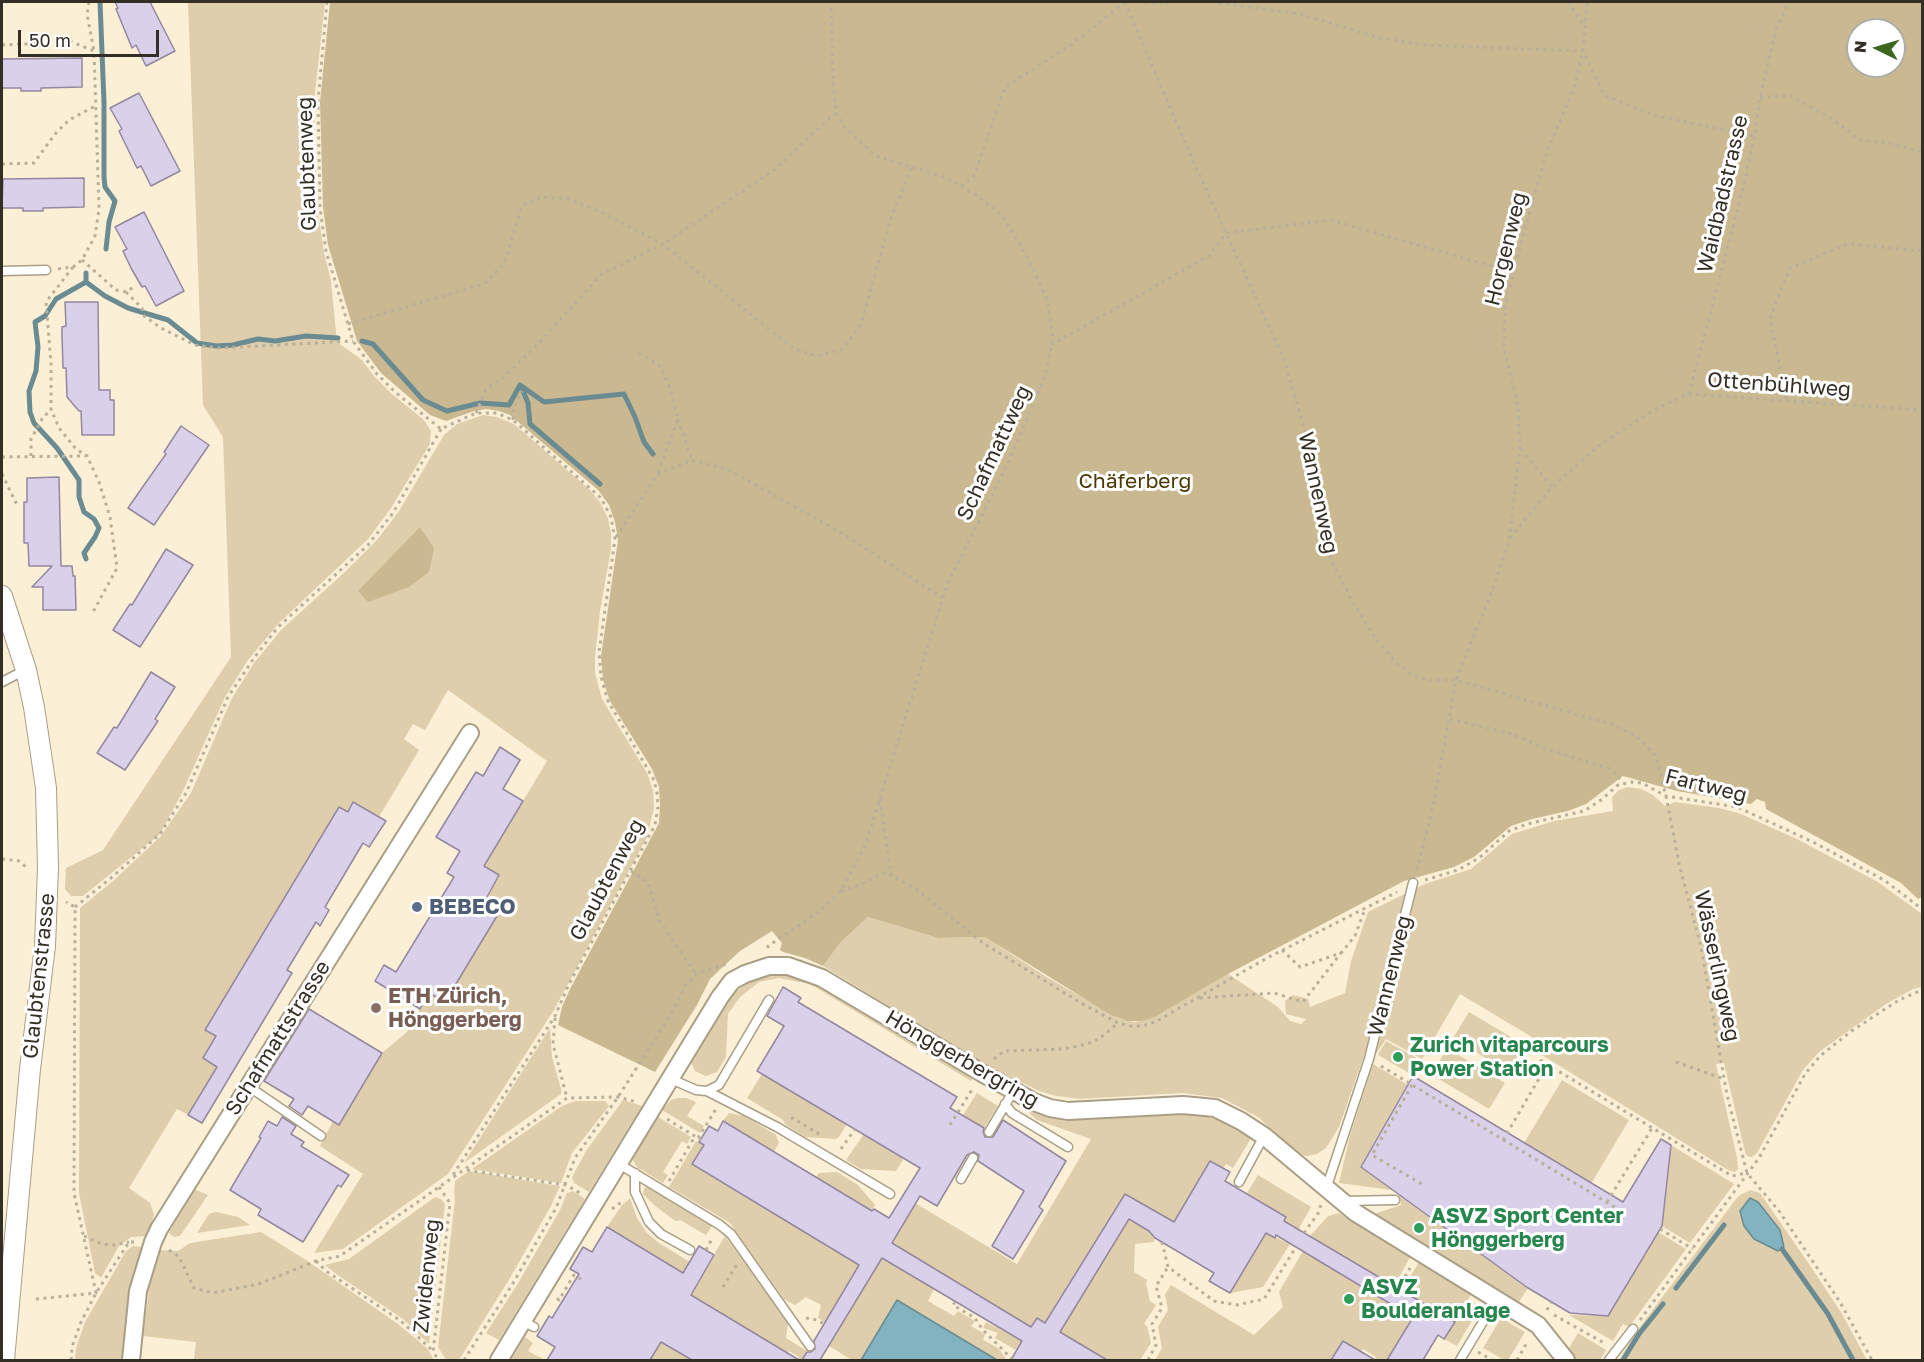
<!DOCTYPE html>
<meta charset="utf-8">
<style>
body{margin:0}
#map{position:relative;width:1924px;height:1362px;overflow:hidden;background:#fbefd5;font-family:"Golos Text",sans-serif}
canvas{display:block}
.frame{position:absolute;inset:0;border:3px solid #342f25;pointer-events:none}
.north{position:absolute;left:1846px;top:18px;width:60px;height:60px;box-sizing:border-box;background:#fff;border:2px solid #aeaca8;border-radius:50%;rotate:275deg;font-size:16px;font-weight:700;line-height:24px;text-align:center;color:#342f25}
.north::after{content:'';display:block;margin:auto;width:21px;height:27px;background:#3c6622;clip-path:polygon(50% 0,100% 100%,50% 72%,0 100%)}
.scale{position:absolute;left:18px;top:30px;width:141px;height:27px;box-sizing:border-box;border:3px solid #342f25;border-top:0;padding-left:8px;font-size:18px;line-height:21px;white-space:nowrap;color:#342f25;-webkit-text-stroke:4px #fff;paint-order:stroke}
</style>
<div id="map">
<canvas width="1924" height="1362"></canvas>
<div class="frame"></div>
<div class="north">N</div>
<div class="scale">50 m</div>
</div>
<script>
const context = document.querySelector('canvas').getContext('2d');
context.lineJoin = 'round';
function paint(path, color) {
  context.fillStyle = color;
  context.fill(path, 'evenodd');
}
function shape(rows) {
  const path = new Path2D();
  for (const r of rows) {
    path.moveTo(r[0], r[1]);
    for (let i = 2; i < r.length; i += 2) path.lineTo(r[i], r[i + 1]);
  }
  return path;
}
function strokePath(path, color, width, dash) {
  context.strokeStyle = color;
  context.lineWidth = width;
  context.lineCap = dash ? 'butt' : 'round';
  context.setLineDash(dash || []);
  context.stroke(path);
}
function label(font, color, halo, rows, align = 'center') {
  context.font = font + ' "Golos Text",sans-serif';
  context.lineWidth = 6;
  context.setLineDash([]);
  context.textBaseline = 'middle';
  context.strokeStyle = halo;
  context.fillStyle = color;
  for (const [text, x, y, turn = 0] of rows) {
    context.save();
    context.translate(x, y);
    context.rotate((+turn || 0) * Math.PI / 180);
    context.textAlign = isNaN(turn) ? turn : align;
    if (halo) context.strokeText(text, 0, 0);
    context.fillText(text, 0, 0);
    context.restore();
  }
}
const green = shape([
 [188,2,325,2,314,102,317,207,324,252,331,281,337,342,362,360,374,376,392,394,424,420,431,431,430,444,391,508,369,538,279,623,248,660,225,697,183,791,160,834,83,896,71,896,65,889,66,868,103,850,231,657,223,437,203,405],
 [483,415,497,417,514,424,589,489,600,502,608,518,611,533,611,549,600,611,595,657,595,673,602,699,647,773,653,790,654,808,647,837,554,1010,448,1174,343,1249,314,1253,363,1174,320,1146,333,1121,339,1124,382,1053,407,1032,429,993,445,1002,502,907,487,897,499,875,484,866,547,761,448,690,425,730,413,724,404,739,419,750,373,827,358,818,364,808,354,802,348,812,339,807,206,1030,216,1036,203,1058,217,1067,188,1115,177,1109,129,1188,150,1203,154,1214,149,1236,131,1237,119,1246,101,1278,95,1273,79,1193,80,908,113,881,160,837,191,793,232,698,254,663,282,629,346,571,377,540,399,511,444,435,457,424],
 [1628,787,1641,789,1653,795,1665,806,1675,802,1719,808,1741,814,1797,839,1878,882,1922,914,1922,987,1913,989,1886,1004,1819,1052,1803,1070,1757,1153,1752,1157,1747,1156,1745,1152,1724,1063,1716,1064,1737,1158,1738,1169,1735,1172,1728,1170,1542,1055,1547,1046,1460,994,1422,1059,1386,1039,1376,1054,1366,1050,1339,1127,1326,1148,1317,1154,1307,1156,1299,1154,1258,1117,1222,1098,1182,1093,1081,1099,1056,1096,1039,1091,986,1065,823,966,841,942,868,917,938,938,985,937,1045,976,1120,1019,1135,1022,1155,1017,1228,974,1278,1007,1290,1021,1301,1024,1306,1019,1286,1014,1285,1001,1293,995,1308,999,1310,1007,1345,993,1351,961,1368,912,1425,884,1471,869,1512,834,1554,821,1613,811,1612,797,1619,790],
 [770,974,790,975,802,979,832,992,974,1077,971,1081,810,984,779,978,759,982,740,997,728,1014,726,1057,717,1072,706,1076,695,1071,691,1062,730,999,738,990,751,981],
 [1469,1012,1526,1046,1510,1073,1453,1038],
 [550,1028,552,1057,561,1089,561,1094,464,1163],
 [1386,1041,1417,1058,1409,1073,1378,1055],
 [1447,1048,1505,1083,1489,1109,1432,1075],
 [1373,1064,1408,1085,1361,1167,1392,1190,1339,1183,1350,1136],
 [762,1074,847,1124,839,1137,836,1139,805,1137,786,1125,783,1120,747,1098],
 [1562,1080,1629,1120,1591,1184,1524,1143],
 [977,1093,998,1106,984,1128,963,1115],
 [678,1098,686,1098,696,1102,687,1116,704,1126,700,1133,662,1110,671,1100],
 [623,1100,642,1106,589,1192,574,1183,572,1177,586,1151],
 [575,1101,605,1101,609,1106,572,1153,561,1183,472,1169,562,1106],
 [1020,1105,1044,1115,1064,1119,1172,1113,1206,1116,1221,1120,1252,1137,1233,1168,1226,1164,1223,1168,1210,1161,1174,1222,1125,1194,1045,1323,1037,1318,1031,1327,892,1243,915,1203,1017,1264,1091,1139,1037,1120],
 [729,1113,744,1116,776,1135,779,1143,774,1152,723,1121],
 [658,1117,691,1137,687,1144,682,1141,663,1172,668,1175,663,1183,637,1167,632,1159],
 [864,1134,904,1158,896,1171,861,1169,846,1160],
 [696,1141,704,1145,692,1165,859,1265,825,1322,818,1318,821,1305,806,1297,795,1305,784,1299,730,1223,669,1187],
 [1671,1145,1734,1184,1690,1243,1662,1226],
 [469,1171,560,1186,551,1206,510,1278,459,1360,446,1360,438,1347,455,1200,454,1191,455,1181],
 [837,1172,858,1185,875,1205,872,1211,816,1177,819,1173],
 [1258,1175,1311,1207,1298,1230,1284,1221,1286,1217,1247,1193],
 [648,1187,712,1226,706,1235,680,1220,676,1221,671,1218,654,1205,643,1194,644,1188],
 [194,1189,208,1195,180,1236,174,1237,169,1233],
 [1750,1190,1760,1193,1811,1267,1841,1312,1867,1360,1619,1360,1636,1332,1736,1199,1740,1195],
 [573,1191,585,1199,499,1340,486,1333,517,1285,560,1210,567,1193],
 [1399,1195,1528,1288,1519,1302,1374,1214,1401,1205],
 [435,1197,441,1199,445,1204,429,1344,403,1319,336,1274,325,1265,349,1259],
 [630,1198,637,1218,647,1233,659,1243,690,1262,683,1273,607,1227,622,1205],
 [216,1212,238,1217,250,1225,197,1233,209,1214],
 [1339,1213,1410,1257,1394,1287,1310,1236,1328,1216],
 [1129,1219,1155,1234,1154,1242,1135,1244,1134,1272,1147,1280,1146,1283,1150,1301,1156,1305,1144,1324,1147,1326,1151,1343,1140,1360,1107,1360,1060,1332],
 [261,1232,309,1262,398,1324,428,1349,434,1360,194,1360,196,1342,143,1336,149,1289,160,1250,178,1251,190,1243],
 [1658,1232,1686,1249,1629,1327,1623,1324,1613,1341,1569,1315,1608,1316],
 [1266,1233,1290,1244,1263,1287,1230,1293],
 [725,1236,788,1323,786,1338,807,1351,802,1360,797,1360,799,1357,789,1351,787,1353,690,1295],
 [133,1246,143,1247,123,1360,75,1360,76,1348,85,1322,126,1251],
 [1303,1251,1409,1315,1408,1317,1412,1319,1387,1360,1374,1360,1376,1357,1363,1349,1361,1352,1343,1341,1331,1360,1155,1360,1162,1348,1158,1327,1168,1310,1165,1294,1171,1285,1254,1335,1283,1307,1279,1292],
 [882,1258,934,1289,928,1301,954,1316,958,1311,975,1321,971,1326,985,1334,983,1340,998,1348,1007,1360,997,1360,897,1300,861,1360,852,1360,829,1346],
 [1419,1262,1472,1293,1468,1299,1480,1307,1457,1346,1444,1339,1454,1322,1401,1292],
 [1501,1318,1525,1332,1508,1360,1504,1360,1483,1348],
 [986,1322,1022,1341,1016,1350,995,1338,998,1333,983,1328],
 [1578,1333,1606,1350,1600,1360,1575,1360,1565,1355],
 [525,1337,533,1343,528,1351,545,1360,511,1360],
 [661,1342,692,1360,650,1360]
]);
const forest = shape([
 [330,2,1922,2,1922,897,1918,899,1901,883,1766,809,1765,802,1757,799,1751,804,1677,791,1623,776,1586,804,1568,811,1532,819,1511,826,1474,857,1454,867,1404,881,1228,974,1155,1017,1142,1021,1127,1021,1111,1015,985,937,938,938,868,917,841,942,823,966,805,958,783,952,780,950,782,943,772,931,740,951,710,979,697,1005,655,1072,558,1025,562,1007,570,989,659,823,660,805,659,787,652,769,610,701,603,680,601,656,618,540,615,522,609,505,598,490,510,415,499,411,486,409,474,411,446,421,430,415,381,373,357,341,328,245,323,207,320,102],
 [1858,30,1894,30,1894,66,1858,66],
 [420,527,434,548,429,572,409,587,368,602,358,591]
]);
const water = shape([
 [1750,1198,1758,1202,1780,1230,1784,1247,1778,1251,1754,1239,1744,1226,1740,1211,1750,1198],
 [897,1300,997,1360,861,1360,897,1300]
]);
const stream = shape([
 [100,2,104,102,104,177,105,187,115,201,109,222,106,249],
 [86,273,86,282,105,296,128,308,168,320,197,343,216,346,233,345,258,339,275,341,306,336,338,338],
 [362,341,373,344,423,400,447,411,480,403,509,405,520,385],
 [520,385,544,402,624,394,635,417,644,442,653,454],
 [521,386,528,403,530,424,600,484],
 [86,559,84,553,95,537,99,528,94,519,84,512,79,497,79,480,57,448,34,423,30,412,29,391,36,371,38,347,35,322,45,316,56,299,86,282],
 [1782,1249,1828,1314,1853,1360],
 [1676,1288,1724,1225],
 [1623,1360,1639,1334,1663,1304]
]);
const building = shape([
 [115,2,150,2,175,51,146,66,136,45,132,48,116,9,118,8,115,2],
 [82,58,82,87,41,88,41,91,21,91,21,88,2,88,2,59,82,58],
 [139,93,180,171,151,186,141,166,137,168,119,131,122,129,110,108,139,93],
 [84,178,84,207,43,208,43,211,23,211,23,208,2,208,3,179,84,178],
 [144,212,184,291,156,306,145,286,142,287,131,268,123,251,127,249,115,227,144,212],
 [65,302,98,302,99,390,110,390,110,400,114,400,114,435,82,435,81,411,79,411,67,397,66,368,63,368,62,335,62,327,66,326,65,302],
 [181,426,209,445,154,525,128,508,156,468,166,454,164,452,181,426],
 [59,477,61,566,72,566,73,576,75,576,76,610,43,610,43,587,32,587,52,566,29,566,28,543,24,543,24,502,27,502,27,478,59,477],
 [166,549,193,565,140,647,113,630,130,604,132,605,166,549],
 [151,672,175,687,155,719,158,721,125,770,97,753,114,727,117,728,151,672],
 [500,747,520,760,503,789,523,801,484,866,499,875,487,897,503,906,445,1002,429,993,420,1009,375,981,384,965,396,972,454,877,447,873,460,851,436,837,476,772,483,776,500,747],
 [353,802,386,821,369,847,363,843,325,907,329,910,320,926,316,922,287,970,292,973,202,1123,188,1115,217,1067,203,1058,216,1036,205,1030,339,807,348,812,353,802],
 [783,987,801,998,798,1002,957,1097,950,1108,984,1128,983,1132,985,1137,993,1137,1003,1120,1066,1161,1039,1207,1043,1210,1013,1259,992,1246,1024,1191,978,1161,979,1155,974,1152,967,1155,937,1206,920,1196,892,1243,1031,1327,1037,1318,1045,1323,1125,1194,1174,1222,1210,1161,1230,1172,1225,1181,1286,1217,1284,1221,1455,1322,1444,1339,1438,1335,1423,1360,1387,1360,1412,1319,1408,1317,1409,1315,1276,1235,1275,1238,1266,1233,1230,1293,1209,1281,1214,1273,1155,1238,1149,1231,1129,1219,1060,1332,1107,1360,1011,1360,1022,1341,882,1258,820,1360,802,1360,807,1352,811,1352,815,1349,814,1341,859,1265,692,1164,704,1145,699,1142,709,1126,718,1131,723,1121,872,1211,874,1209,889,1218,920,1168,757,1071,784,1026,767,1016,783,987],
 [309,1009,382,1053,339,1125,308,1106,302,1115,289,1106,294,1099,264,1081,309,1009],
 [1413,1076,1623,1202,1661,1139,1671,1145,1662,1226,1608,1316,1570,1313,1528,1288,1361,1167,1413,1076],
 [282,1117,296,1126,291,1134,304,1142,301,1146,349,1175,341,1187,338,1185,303,1242,258,1215,261,1209,230,1190,261,1138,259,1137,268,1121,277,1126,282,1117],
 [607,1227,683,1273,699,1246,714,1255,691,1295,799,1360,692,1360,661,1342,650,1360,547,1360,555,1347,537,1336,549,1316,552,1318,579,1274,570,1269,583,1247,592,1252,607,1227],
 [1343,1341,1375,1360,1331,1360,1343,1341]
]);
const path = shape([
 [89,2,87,14,94,51],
 [327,2,318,101,320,208,326,251,353,341,377,374,395,392,441,429,476,413,497,413,513,420,601,498,611,517,615,539,599,652,601,677,608,701,654,780,657,793,658,807,655,825,568,986,555,1016,451,1178],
 [1125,2,1193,161,1284,359,1304,428,1324,538,1333,563,1352,601,1376,639,1396,663,1411,674,1427,680,1456,680,1611,724,1636,736,1656,756,1666,796,1680,868,1701,947,1727,1095,1747,1173,1779,1211,1840,1302,1872,1360],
 [1211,2,1300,14,1380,38,1423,45,1583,51,1604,95,1656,116,1755,136],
 [1568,2,1583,24],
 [2,45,72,42,94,51,99,209,95,236,82,260,73,267,57,269],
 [1760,97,1791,96,1829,117,1860,140,1888,143,1922,152],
 [2,164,34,163,55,134,69,120,97,105],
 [961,186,974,176,1005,87,1072,44,1125,2,1155,3,1177,2],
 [82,260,116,290,126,292,135,286],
 [73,267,46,302,51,364,51,409,59,428,76,449,87,456,99,482,110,517,117,568,92,614],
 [126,292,142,308,143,315,161,328,195,345,219,348,353,341],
 [348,324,484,284,504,264,522,206,541,197,569,199,601,212,663,244,794,349,817,356,843,349,861,324,891,218,912,166],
 [1051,345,1210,255,1226,233,1330,220,1513,272],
 [639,353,659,365,670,387,678,419,657,475],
 [1689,394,1742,193,1755,136,1760,97,1776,29,1789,2],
 [1786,399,1770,318,1790,268,1848,244,1922,251],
 [476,413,486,389,505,376,538,344,602,274,663,244,773,171,836,112],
 [678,419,692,460],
 [513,420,513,408,522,391],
 [1521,449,1552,487],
 [31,456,31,439,42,419,51,409],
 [2,457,85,456],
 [2,474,17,505],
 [616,537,657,475,692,460,731,471,840,532,943,598],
 [1510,538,1552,487,1601,444,1657,408,1689,394,1922,410],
 [1450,719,1512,734,1549,750,1608,768,1619,776,1618,785],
 [880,799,891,875],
 [2,859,19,861,26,867],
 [1417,870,1434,802,1456,680,1494,586,1509,540,1520,448,1518,407,1504,347,1505,305,1525,228,1547,152,1575,85,1583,51,1587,2],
 [631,871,648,882,660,922,696,974],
 [1425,880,1458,870,1479,858,1509,831,1527,824,1584,811,1601,800,1618,785,1632,782,1642,783,1666,796,1737,807,1813,842,1884,880,1922,909],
 [841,891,863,884,882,873,891,875,917,890,983,943,1081,1003,1118,1023,1130,1026,1142,1026,1155,1022,1267,958,1397,892],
 [75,907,111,878,160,834,186,793,228,697,254,658,278,627,368,545,393,513,441,429],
 [768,948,768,946,820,911,841,891,865,846,947,585,1007,465,1045,377,1053,338,1048,302,1029,260,1002,215,976,195,947,178,876,156,845,128,836,112,833,84,831,2],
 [1282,950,1300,967,1341,953,1355,936,1365,909],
 [1200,998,1274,993,1303,1002,1341,953],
 [555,1018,553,1044,567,1098],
 [994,1059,1004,1051,1064,1049,1087,1044,1099,1039,1118,1023],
 [1540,1060,1732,1176,1746,1173],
 [1676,1062,1724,1079],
 [1381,1066,1618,1209],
 [1412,1085,1372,1155,1422,1184],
 [667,1119,701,1140],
 [791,1119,793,1118,819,1134],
 [950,1125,973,1088],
 [698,1138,716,1109],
 [1503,1140,1547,1065],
 [841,1149,855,1129],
 [467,1170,566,1185,580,1193],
 [669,1181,695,1136],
 [439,1187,450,1203,433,1352,439,1360],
 [1607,1202,1652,1128],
 [612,1209,624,1200],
 [1660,1229,1693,1249],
 [1304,1233,1319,1212,1321,1204],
 [84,1236,102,1244,115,1245,129,1242],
 [1162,1242,1168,1267,1214,1301,1237,1305,1264,1299,1296,1247],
 [169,1250,179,1257,194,1288,213,1293,259,1284,316,1261,340,1256,567,1098,618,1097,637,1102],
 [706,1250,713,1237],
 [316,1261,326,1271,401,1321,433,1351],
 [723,1287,737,1264],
 [1398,1290,1410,1268],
 [557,1298,559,1300,574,1275,581,1279],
 [36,1299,96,1293,74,1193,75,907,66,902],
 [955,1302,953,1305,975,1318,982,1329,1012,1359],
 [1547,1310,1551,1302],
 [1554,1315,1606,1344],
 [806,1318,817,1320,824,1324],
 [1640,1320,1759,1158,1805,1074,1820,1056,1853,1030,1899,1000,1922,990],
 [1478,1352,1492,1360],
 [71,1360,72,1347,81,1322,96,1293,129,1242,134,1242],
 [464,1360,512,1285,556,1208,575,1158,618,1097,671,1014,685,986,696,974,726,964],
 [1148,1360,1156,1345,1152,1324,1162,1308,1156,1286,1168,1267],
 [1517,1360,1528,1341]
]);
const service = shape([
 [2,271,46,270],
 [2,682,25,670],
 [671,1079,696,1090,707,1091,719,1085,769,1000],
 [248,1086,321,1136],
 [707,1091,777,1127,890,1194],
 [1005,1104,1012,1113,1068,1147],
 [989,1132,1014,1090],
 [619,1164,720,1225,731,1234,810,1346],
 [635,1173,635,1192,649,1222,661,1234,690,1250],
 [961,1179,973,1158],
 [1239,1182,1264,1136],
 [1326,1189,1369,1059,1413,883],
 [1343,1201,1395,1200],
 [523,1321,534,1327],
 [1460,1360,1496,1300],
 [1609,1360,1633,1329]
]);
const minor = shape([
 [131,1360,138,1291,153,1242,159,1229,470,733],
 [499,1360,720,997,732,981,745,974,769,966,788,966,822,978,982,1073,1034,1102,1050,1108,1068,1111,1183,1105,1215,1108,1241,1121,1264,1136,1356,1213,1538,1325,1566,1360]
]);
const tertiary = shape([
 [2,596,26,670,34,707,46,788,48,867,45,946,30,1069,4,1360]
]);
const markers = [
 [417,907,6,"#5c6f8a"],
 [376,1008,6,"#8d6e63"],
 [1398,1057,6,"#2e9e5b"],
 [1419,1228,6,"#2e9e5b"],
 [1349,1299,6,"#2e9e5b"]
];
const streetNames = [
 ["Glaubtenweg",307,164,-92],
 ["Waidbadstrasse",1723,194,-77],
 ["Horgenweg",1506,249,-76],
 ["Ottenbühlweg",1779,385,4],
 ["Schafmattweg",994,453,-65],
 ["Wannenweg",1318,493,78],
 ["Fartweg",1706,786,14],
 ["Glaubtenweg",607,880,-62],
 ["Wässerlingweg",1717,966,78],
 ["Glaubtenstrasse",39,976,-84],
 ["Wannenweg",1390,976,-76],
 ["Schafmattstrasse",278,1038,-58],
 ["Hönggerbergring",962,1059,30],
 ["Zwidenweg",427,1276,-84]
];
const parkNames = [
 ["Chäferberg",1135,481]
];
const serviceNames = [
 ["BEBECO",429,907]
];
const educationNames = [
 ["ETH Zürich,",388,996],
 ["Hönggerberg",388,1020]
];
const leisureNames = [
 ["Zurich vitaparcours",1410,1045],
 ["Power Station",1410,1069],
 ["ASVZ Sport Center",1431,1216],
 ["Hönggerberg",1431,1240],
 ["ASVZ",1361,1287],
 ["Boulderanlage",1361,1311]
];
paint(green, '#deceab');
paint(forest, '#cab891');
paint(water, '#81b3c0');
strokePath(water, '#6a8b92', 1.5);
strokePath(stream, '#6a8b92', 5);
paint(building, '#dbd0e9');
strokePath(building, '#93889f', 1.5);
strokePath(service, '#a99e86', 11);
strokePath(minor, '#a99e86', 20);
strokePath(tertiary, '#a99e86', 22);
strokePath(path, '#b9b09b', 3, [3, 4.5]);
strokePath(service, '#fff', 8);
strokePath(minor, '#fff', 16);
strokePath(tertiary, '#fff', 20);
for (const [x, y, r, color] of markers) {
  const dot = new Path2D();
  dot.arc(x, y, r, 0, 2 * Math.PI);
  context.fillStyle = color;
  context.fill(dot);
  strokePath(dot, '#fff', 2);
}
label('21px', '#342f25', '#fff', streetNames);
label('21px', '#4b3905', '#fff', parkNames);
label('bold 21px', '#4e5e75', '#fff', serviceNames, 'left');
label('bold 21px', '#785e54', '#fff', educationNames, 'left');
label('bold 21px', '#27864d', '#fff', leisureNames, 'left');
</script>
